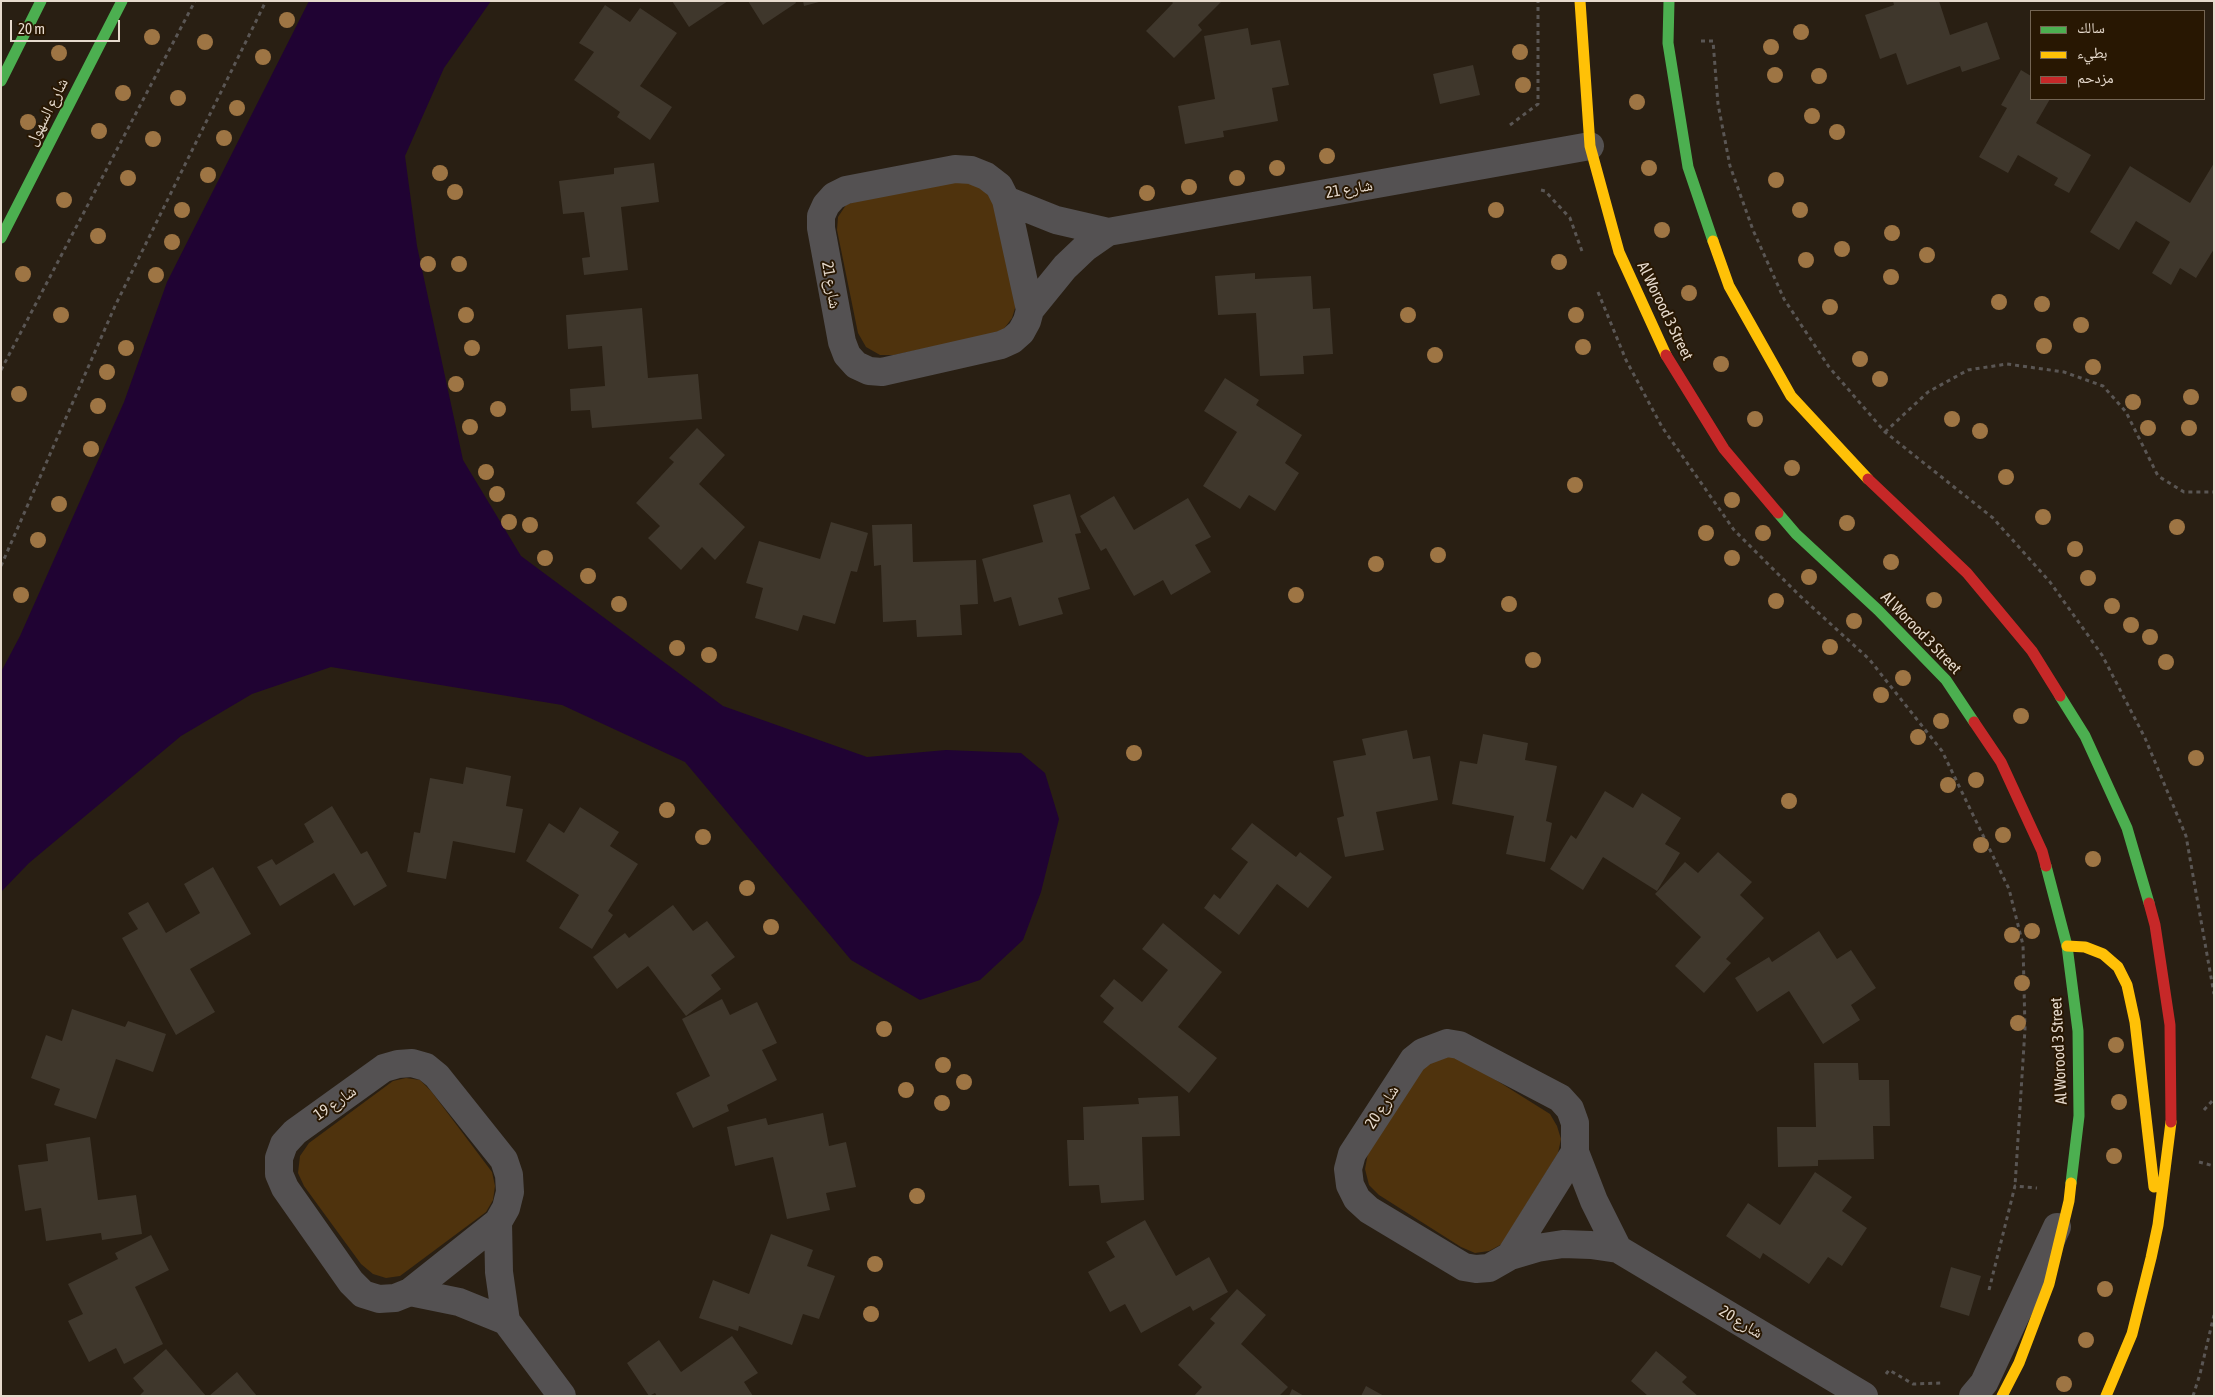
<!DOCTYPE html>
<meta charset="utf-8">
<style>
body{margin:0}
#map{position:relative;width:2215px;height:1397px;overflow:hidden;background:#291f13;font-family:"Asap Condensed","Noto Naskh Arabic",sans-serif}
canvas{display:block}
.frame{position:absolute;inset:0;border:2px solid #e6dacd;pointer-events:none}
.legend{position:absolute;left:2030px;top:10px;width:175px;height:90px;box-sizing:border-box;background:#281702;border:1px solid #746553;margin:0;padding:6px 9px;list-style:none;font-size:15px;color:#e6dacd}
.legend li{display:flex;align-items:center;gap:10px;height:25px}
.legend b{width:25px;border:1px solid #746553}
.scale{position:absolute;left:10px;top:20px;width:110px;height:22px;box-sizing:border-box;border:2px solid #e6dacd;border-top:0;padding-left:6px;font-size:15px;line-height:18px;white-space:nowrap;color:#e6dacd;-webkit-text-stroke:4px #281702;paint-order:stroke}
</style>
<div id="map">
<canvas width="2215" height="1397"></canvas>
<div class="frame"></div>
<ul class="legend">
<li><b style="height:6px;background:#4caf50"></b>سالك</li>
<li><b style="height:6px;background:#ffc107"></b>بطيء</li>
<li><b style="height:6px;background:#c62828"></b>مزدحم</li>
</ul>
<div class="scale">20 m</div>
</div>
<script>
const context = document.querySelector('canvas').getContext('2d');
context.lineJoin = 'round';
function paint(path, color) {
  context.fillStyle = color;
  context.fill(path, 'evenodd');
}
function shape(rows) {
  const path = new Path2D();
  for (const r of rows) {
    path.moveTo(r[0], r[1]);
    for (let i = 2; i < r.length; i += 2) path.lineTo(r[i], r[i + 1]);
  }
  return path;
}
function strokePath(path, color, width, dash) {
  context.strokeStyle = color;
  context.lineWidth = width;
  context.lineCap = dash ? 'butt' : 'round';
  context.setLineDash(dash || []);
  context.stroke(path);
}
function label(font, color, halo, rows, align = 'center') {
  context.font = font + ' "Asap Condensed","Noto Naskh Arabic",sans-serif';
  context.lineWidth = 4;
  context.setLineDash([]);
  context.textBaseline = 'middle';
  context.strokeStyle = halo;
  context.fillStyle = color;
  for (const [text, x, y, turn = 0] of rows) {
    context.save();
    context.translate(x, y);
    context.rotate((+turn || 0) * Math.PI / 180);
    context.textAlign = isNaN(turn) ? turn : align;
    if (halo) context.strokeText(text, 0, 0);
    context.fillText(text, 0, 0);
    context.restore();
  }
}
const green = shape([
 [960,177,973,181,993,199,1016,305,1012,318,1003,330,989,335,894,355,880,355,866,347,858,333,837,230,838,217,846,205,861,199],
 [1450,1054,1464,1060,1550,1114,1557,1126,1561,1139,1558,1153,1502,1244,1489,1251,1475,1253,1461,1247,1379,1195,1369,1185,1365,1169,1368,1153,1425,1065],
 [406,1078,420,1080,431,1091,492,1172,495,1186,493,1200,486,1212,400,1276,386,1278,373,1274,361,1264,304,1186,298,1173,300,1156,309,1143,393,1081]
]);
const water = shape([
 [309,1,491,1,444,68,405,156,417,246,463,460,521,556,723,706,867,757,946,750,1021,753,1045,773,1059,819,1041,892,1023,940,980,980,920,1000,851,960,685,762,562,705,331,667,252,694,181,736,29,863,1,892,1,672,20,636,124,402,167,282]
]);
const building = shape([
 [672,1,728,1,689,27],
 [748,1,795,1,796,3,763,25],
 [803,1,819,1,819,2,804,6],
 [1171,1,1222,1,1198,25,1202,30,1174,58,1146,31,1173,3],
 [1893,1,1939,1,1950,35,1987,22,2000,59,1962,72,1960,66,1907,85,1896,53,1880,59,1865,15,1894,5],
 [605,5,630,22,640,8,677,33,640,86,672,107,650,140,617,117,620,112,574,80,594,52,579,43],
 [1248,28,1251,45,1280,40,1289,85,1272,88,1278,121,1223,131,1224,137,1185,144,1178,106,1215,99,1204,36],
 [1473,65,1480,95,1440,104,1433,74],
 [2021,70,2031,76,2031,99,2050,99,2036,123,2091,155,2069,193,2054,185,2058,178,2018,155,2008,173,1979,157,2007,108,2001,105],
 [654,163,659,202,621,207,628,270,584,275,582,258,590,257,584,212,563,214,559,181,614,174,614,168],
 [2214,163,2214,249,2196,278,2180,268,2171,285,2152,273,2170,242,2136,221,2119,250,2090,232,2130,166,2190,203],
 [1255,273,1255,279,1311,276,1313,309,1330,308,1333,354,1303,356,1304,374,1260,376,1256,313,1218,315,1215,276],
 [642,308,648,378,698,374,702,419,592,428,590,410,571,411,570,389,605,386,602,346,568,349,566,315],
 [1225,378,1259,400,1256,405,1302,435,1285,463,1299,473,1275,511,1249,495,1240,509,1203,486,1237,432,1204,411],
 [697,428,725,455,699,484,745,527,715,560,702,547,681,570,648,538,660,526,636,503,674,462,669,458],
 [1070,494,1081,533,1075,534,1090,589,1058,598,1063,614,1019,626,1011,597,994,602,982,559,1043,542,1033,505],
 [1114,496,1134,530,1188,498,1211,537,1195,545,1211,572,1171,595,1163,580,1134,596,1106,548,1101,551,1080,516],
 [831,522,868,533,857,572,851,571,835,624,803,615,798,631,755,618,763,588,746,583,759,541,820,559],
 [912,524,913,562,976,560,978,604,960,605,962,635,917,637,916,620,883,622,881,565,874,566,872,525],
 [1407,730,1413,759,1430,756,1438,800,1376,812,1384,850,1345,857,1337,818,1344,816,1333,761,1366,755,1362,739],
 [1483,734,1528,743,1525,760,1557,766,1546,821,1552,823,1545,862,1506,854,1514,816,1452,804,1460,761,1477,764],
 [466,767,511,776,506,806,523,809,515,853,453,841,446,879,407,872,414,832,420,833,430,778,463,784],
 [1605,791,1633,808,1642,793,1681,818,1665,844,1680,853,1657,891,1603,857,1583,890,1550,869,1571,835,1576,839],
 [332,806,361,854,367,851,387,886,354,906,334,873,280,906,257,867,272,859,276,865,314,842,304,824],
 [580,807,619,832,610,846,638,864,608,911,613,915,592,949,559,928,579,895,526,861,549,823,564,833],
 [1252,823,1296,857,1300,852,1332,877,1308,908,1277,884,1239,935,1204,908,1214,894,1220,899,1248,862,1231,849],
 [1718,852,1752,882,1740,895,1764,918,1726,959,1731,963,1704,993,1675,966,1701,937,1655,894,1685,862,1698,873],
 [213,867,251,934,190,969,215,1012,176,1035,122,938,138,929,128,913,148,902,166,933,200,913,184,884],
 [673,905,693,931,707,921,735,957,711,975,721,989,686,1016,648,966,617,989,593,957,625,933,629,938],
 [1163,923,1222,972,1178,1027,1217,1058,1189,1093,1103,1022,1114,1008,1100,996,1114,979,1142,1002,1168,970,1142,949],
 [1819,931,1837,959,1851,950,1876,988,1851,1005,1860,1020,1823,1044,1789,991,1757,1012,1735,978,1769,957,1772,962],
 [722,999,730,1015,757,1002,777,1043,762,1050,777,1080,727,1105,729,1111,693,1128,676,1093,710,1076,682,1019],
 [72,1009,125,1027,128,1021,166,1034,153,1072,116,1059,96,1119,54,1105,60,1089,31,1078,46,1035,62,1041],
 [1814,1063,1858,1063,1859,1080,1889,1080,1890,1126,1873,1126,1874,1159,1818,1160,1818,1166,1778,1167,1777,1127,1816,1127],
 [1178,1096,1180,1136,1142,1137,1144,1200,1101,1203,1099,1185,1069,1186,1067,1140,1084,1140,1083,1107,1139,1104,1138,1098],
 [823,1113,829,1146,846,1142,856,1187,826,1193,830,1210,787,1219,773,1157,735,1166,727,1127,766,1118,768,1125],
 [90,1137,98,1200,136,1195,142,1234,102,1240,101,1233,46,1241,41,1208,25,1211,18,1165,48,1161,46,1144],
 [1815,1172,1852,1197,1842,1211,1867,1228,1842,1266,1828,1257,1809,1284,1763,1253,1760,1259,1726,1236,1748,1203,1780,1225],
 [1145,1220,1176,1276,1209,1257,1228,1292,1193,1311,1190,1306,1141,1333,1125,1304,1110,1312,1088,1272,1115,1257,1106,1242],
 [771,1234,813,1250,807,1266,835,1276,819,1319,803,1314,792,1345,739,1326,738,1331,699,1318,713,1280,749,1294],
 [151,1235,169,1270,135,1287,163,1344,124,1364,116,1348,89,1362,68,1321,83,1314,68,1284,118,1259,115,1253],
 [1951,1267,1981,1276,1969,1316,1940,1307],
 [1237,1289,1266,1315,1241,1344,1288,1387,1279,1396,1194,1396,1202,1387,1178,1365,1215,1323,1210,1319],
 [732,1336,758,1373,744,1382,753,1396,657,1396,655,1393,649,1396,627,1363,659,1340,681,1372],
 [166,1349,206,1396,139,1396,144,1391,133,1378],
 [1656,1351,1687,1377,1682,1382,1698,1396,1648,1396,1631,1381],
 [237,1372,257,1396,209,1396],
 [1366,1386,1384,1396,1361,1396],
 [1292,1389,1304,1396,1289,1396]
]);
const path = shape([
 [1701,41,1713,41,1718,104,1730,166,1753,230,1784,299,1829,367,1885,432,1993,518,2050,582,2102,655,2145,738,2186,836,2214,994],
 [1510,125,1538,104,1538,1],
 [1541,190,1545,191,1570,218,1583,254],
 [1598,292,1626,360,1662,427,1734,530,1799,595,1869,659,1942,751,2009,889,2023,945,2025,1029,2015,1186],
 [1,370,195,1],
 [1885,432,1928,392,1968,370,2007,364,2064,372,2103,386,2126,412,2158,476,2184,492,2214,492],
 [1,566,115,306,266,1],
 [2204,1110,2214,1099],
 [2199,1162,2214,1166],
 [1989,1290,2015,1186,2037,1188],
 [1886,1374,1889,1370,1913,1384,1942,1383],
 [2193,1396,2200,1374,2214,1315]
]);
const street = shape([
 [955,169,971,170,986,176,999,186,1006,200,1030,310,1027,321,1021,332,1012,340,1001,345,882,372,869,371,856,365,847,355,842,342,821,228,821,216,826,205,834,196,846,190,955,169],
 [1006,200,1056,220,1108,232,1590,146],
 [1030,310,1065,267,1085,248,1108,232],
 [1447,1043,1459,1045,1560,1098,1570,1109,1575,1123,1575,1152,1510,1256,1489,1268,1476,1269,1464,1267,1369,1210,1357,1199,1350,1185,1348,1169,1352,1154,1413,1060,1423,1052,1447,1043],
 [412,1063,426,1067,437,1076,504,1160,509,1175,510,1192,506,1208,498,1222,410,1292,395,1298,379,1299,363,1294,351,1282,285,1188,279,1174,279,1158,284,1144,295,1132,384,1068,398,1064,412,1063],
 [1575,1152,1594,1201,1618,1249],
 [498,1222,499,1272,506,1321,562,1396],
 [1510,1256,1537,1248,1563,1244,1591,1245,1618,1249,1864,1396],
 [410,1292,459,1302,506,1321],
 [1973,1396,1984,1383,2057,1227]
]);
const fast = shape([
 [1669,1,1668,43,1688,167,1713,241],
 [1,81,41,1],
 [1,238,122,1],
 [1778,513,1796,534,1878,610,1946,680,1974,722],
 [2060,696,2085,736,2127,828,2149,903],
 [2046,866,2067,946,2078,1031,2079,1116,2071,1183]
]);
const slow = shape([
 [1580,1,1590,146,1619,252,1666,355],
 [1713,241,1729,286,1791,396,1868,479],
 [2067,946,2085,947,2103,954,2118,967,2127,985,2135,1022,2154,1187],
 [2002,1396,2019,1363,2049,1284,2069,1201,2071,1183],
 [2106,1396,2132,1334,2151,1258,2158,1225,2171,1122]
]);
const jam = shape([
 [1666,355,1724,449,1778,513],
 [1868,479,1967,573,2032,651,2060,696],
 [1974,722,2001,762,2042,851,2046,866],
 [2149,903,2155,925,2170,1025,2171,1122]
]);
const trees = [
 [287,20],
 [1801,32],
 [152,37],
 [205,42],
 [1771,47],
 [1520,52],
 [59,53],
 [263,57],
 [1775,75],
 [1819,76],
 [1523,85],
 [123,93],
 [178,98],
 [1637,102],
 [237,108],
 [1812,116],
 [28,122],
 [99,131],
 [1837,132],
 [224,138],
 [153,139],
 [1327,156],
 [1277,168],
 [1649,168],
 [440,173],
 [208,175],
 [128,178],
 [1237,178],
 [1776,180],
 [1189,187],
 [455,192],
 [1147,193],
 [64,200],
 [182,210],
 [1496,210],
 [1800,210],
 [1662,230],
 [1892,233],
 [98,236],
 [172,242],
 [1842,249],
 [1927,255],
 [1806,260],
 [1559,262],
 [428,264],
 [459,264],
 [23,274],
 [156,275],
 [1891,277],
 [1689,293],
 [1999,302],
 [2042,304],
 [1830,307],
 [61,315],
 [466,315],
 [1408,315],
 [1576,315],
 [2081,325],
 [2044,346],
 [1583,347],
 [126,348],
 [472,348],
 [1435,355],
 [1860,359],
 [1721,364],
 [2093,367],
 [107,372],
 [1880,379],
 [456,384],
 [19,394],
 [2191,397],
 [2133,402],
 [98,406],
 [498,409],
 [1755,419],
 [1952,419],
 [470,427],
 [2148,428],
 [2189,428],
 [1980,431],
 [91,449],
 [1792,468],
 [486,472],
 [2006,477],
 [1575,485],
 [497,494],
 [1732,500],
 [59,504],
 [2043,517],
 [509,522],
 [1847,523],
 [530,525],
 [2177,527],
 [1706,533],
 [1763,533],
 [38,540],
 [2075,549],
 [1438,555],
 [545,558],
 [1732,558],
 [1891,562],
 [1376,564],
 [588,576],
 [1809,577],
 [2088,578],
 [21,595],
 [1296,595],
 [1934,600],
 [1776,601],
 [619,604],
 [1509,604],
 [2112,606],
 [1854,621],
 [2131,625],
 [2150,637],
 [1830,647],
 [677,648],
 [709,655],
 [1533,660],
 [2166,662],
 [1903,678],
 [1881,695],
 [2021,716],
 [1941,721],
 [1918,737],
 [1134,753],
 [2196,758],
 [1976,780],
 [1948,785],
 [1789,801],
 [667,810],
 [2003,835],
 [703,837],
 [1981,845],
 [2093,859],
 [747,888],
 [771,927],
 [2032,931],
 [2012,935],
 [2022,983],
 [2018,1023],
 [884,1029],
 [2116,1045],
 [943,1065],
 [964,1082],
 [906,1090],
 [2119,1102],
 [942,1103],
 [2114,1156],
 [917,1196],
 [875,1264],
 [2105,1289],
 [871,1314],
 [2086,1340],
 [2064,1384]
];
const streetNames = [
 ["شارع السهول",47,112,-63],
 ["شارع 21",1349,189,-10],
 ["شارع 21",831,285,80],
 ["Al Worood 3 Street",1665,311,64],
 ["Al Worood 3 Street",1921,633,46],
 ["Al Worood 3 Street",2059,1051,-93],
 ["شارع 19",335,1103,-35],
 ["شارع 20",1382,1107,-57],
 ["شارع 20",1741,1322,31]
];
paint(green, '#4f330d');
paint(water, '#200333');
paint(building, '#3f372c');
strokePath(path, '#5a5654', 3, [4, 4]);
strokePath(street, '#545152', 28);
strokePath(fast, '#4caf50', 11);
strokePath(slow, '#ffc107', 11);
strokePath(jam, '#c62828', 11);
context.fillStyle = '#9e7544';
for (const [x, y] of trees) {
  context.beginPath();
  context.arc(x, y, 8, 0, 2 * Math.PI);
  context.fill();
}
label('16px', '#e6dacd', '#281702', streetNames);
</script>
